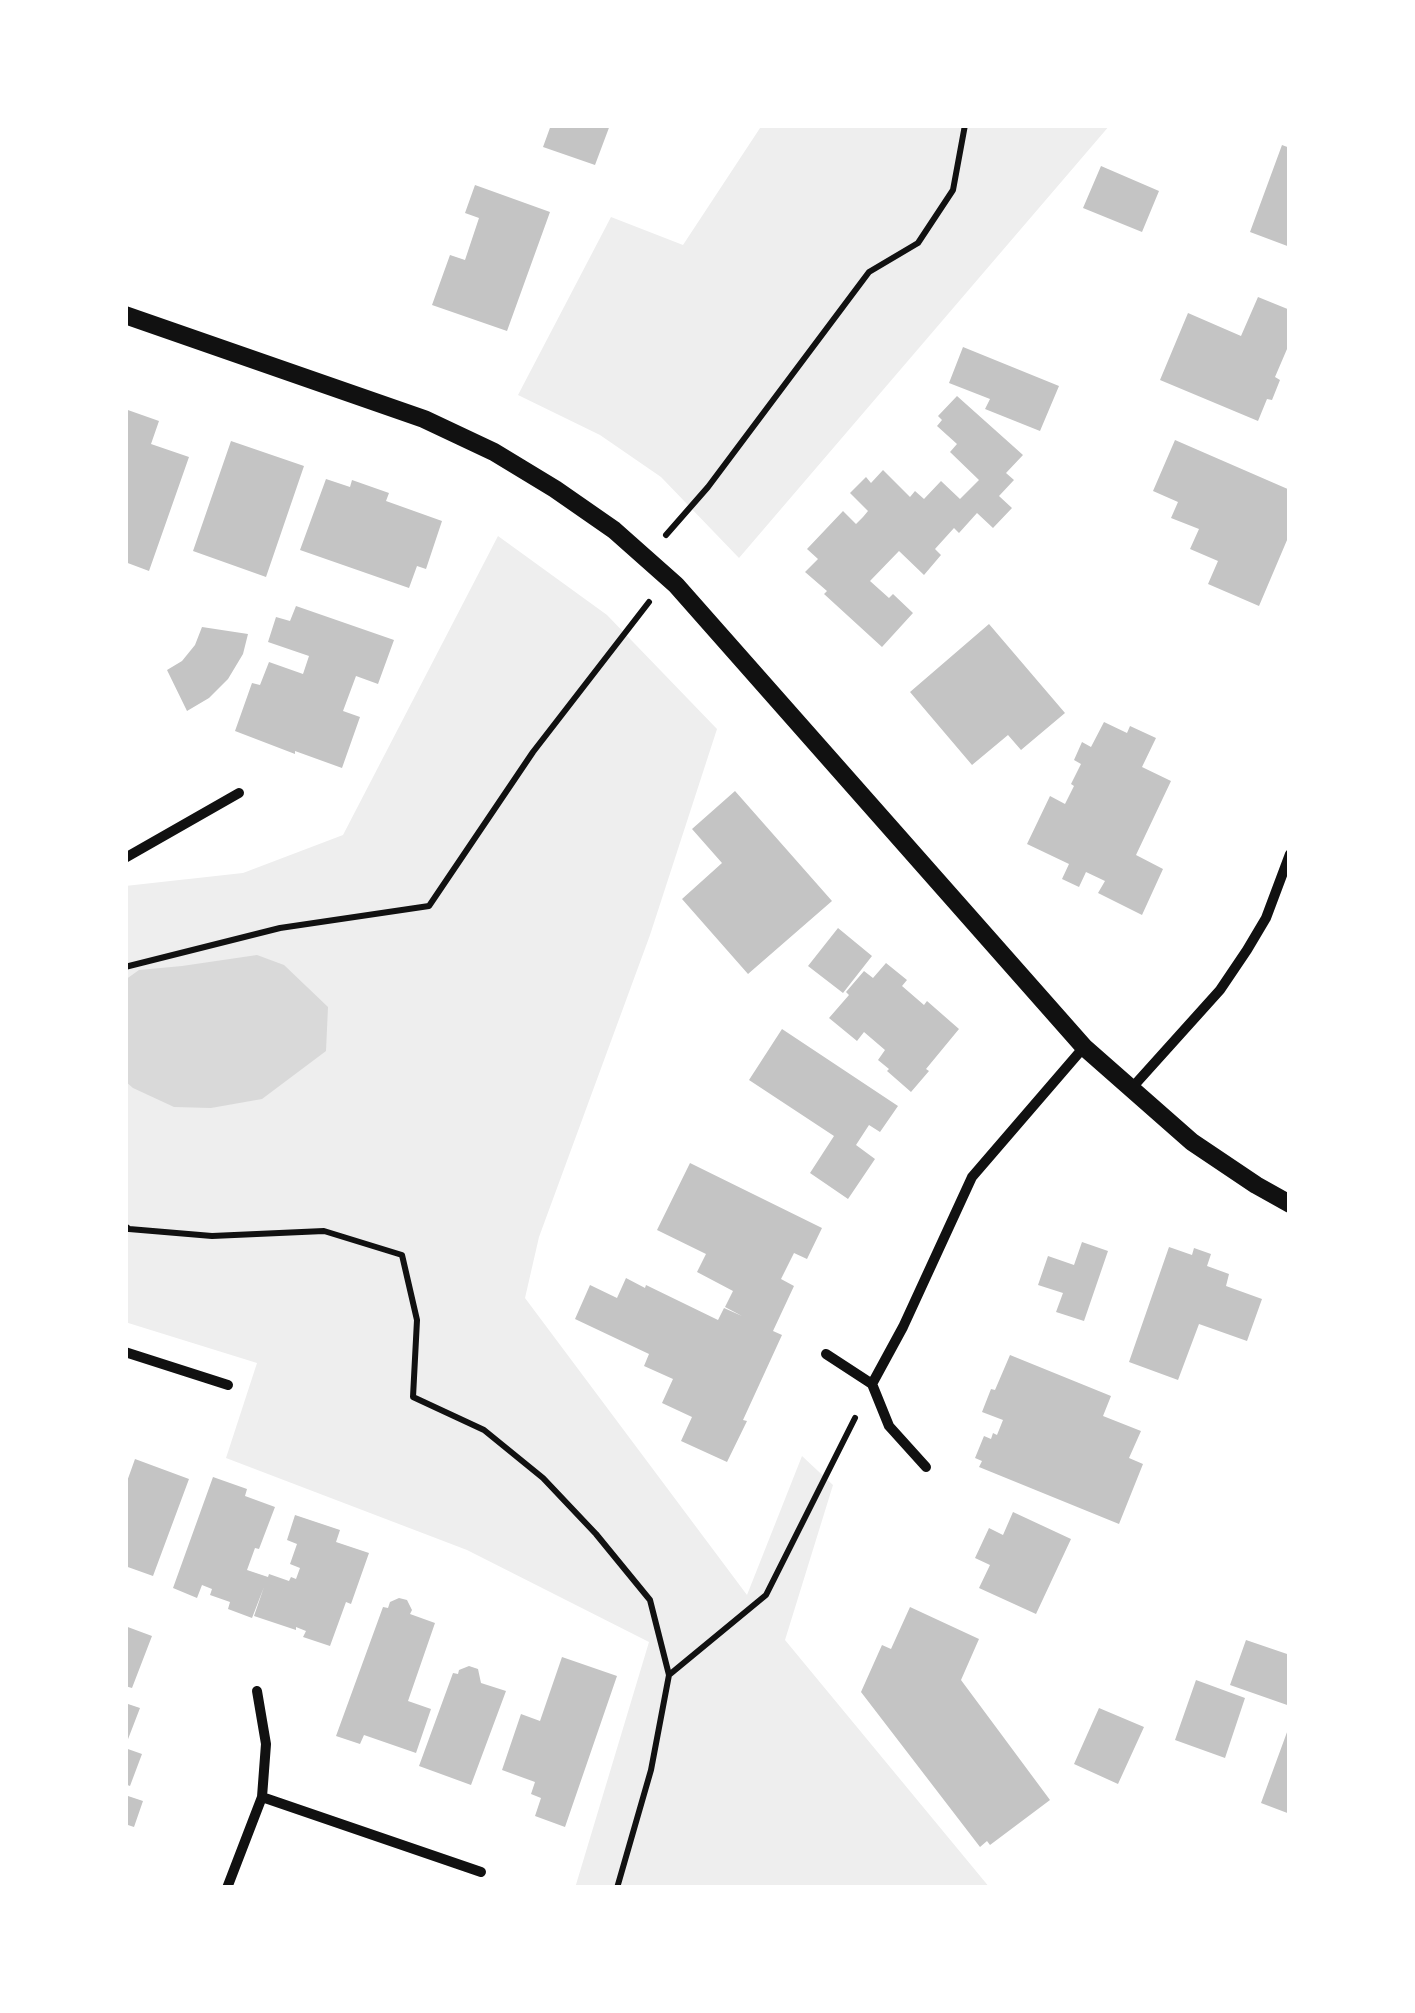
<!DOCTYPE html>
<style>
body{margin:0}
#map{position:relative;width:1415px;height:2013px;overflow:hidden;background:#fff;font-family:"IBM Plex Sans",sans-serif}
canvas{display:block}
.frame{position:absolute;inset:0;border:128px solid #fff;pointer-events:none}
</style>
<div id="map">
<canvas width="1415" height="2013"></canvas>
<div class="frame"></div>
</div>
<script>
const context = document.querySelector('canvas').getContext('2d');
context.lineJoin = 'round';
function paint(path, color) {
  context.fillStyle = color;
  context.fill(path, 'evenodd');
}
function shape(rows) {
  const path = new Path2D();
  for (const r of rows) {
    path.moveTo(r[0], r[1]);
    for (let i = 2; i < r.length; i += 2) path.lineTo(r[i], r[i + 1]);
  }
  return path;
}
function strokePath(path, color, width, dash) {
  context.strokeStyle = color;
  context.lineWidth = width;
  context.lineCap = dash ? 'butt' : 'round';
  context.setLineDash(dash || []);
  context.stroke(path);
}
const green = shape([
 [762,125,1110,125,739,558,661,477,600,435,518,395,611,217,683,245],
 [498,536,607,615,717,729,650,935,539,1237,525,1298,747,1595,802,1456,833,1485,785,1640,990,1888,575,1888,649,1642,467,1550,226,1458,257,1363,125,1322,125,886,243,873,343,835]
]);
const water = shape([
 [257,955,284,965,328,1007,326,1051,262,1099,211,1108,174,1107,133,1088,125,1081,125,980,139,970,182,966]
]);
const building = shape([
 [551,125,610,125,595,165,543,147],
 [1282,145,1290,148,1290,247,1250,232],
 [1101,166,1159,191,1142,232,1083,208],
 [475,185,550,212,507,331,432,305,450,255,465,260,479,218,465,213],
 [1258,297,1290,310,1290,342,1275,377,1280,380,1272,400,1267,399,1258,421,1160,380,1188,313,1241,336],
 [963,347,1059,386,1040,431,985,409,990,399,949,383],
 [957,396,1023,455,1006,473,1014,480,999,496,1012,508,993,528,977,513,959,533,954,528,935,549,941,555,924,575,899,551,870,581,889,598,893,594,913,613,882,647,824,594,827,591,805,572,818,559,807,549,843,511,856,524,863,517,868,511,850,493,866,477,871,483,883,470,910,497,915,491,924,499,941,481,960,499,979,480,950,452,957,444,937,426,942,420,938,416],
 [125,409,159,421,151,444,189,457,149,571,125,562],
 [1175,440,1290,490,1290,533,1259,606,1208,584,1218,561,1190,549,1199,529,1171,518,1178,502,1153,491],
 [231,441,304,466,266,577,193,551],
 [326,479,350,487,352,480,389,493,386,501,442,521,426,569,417,566,409,588,300,550],
 [296,606,394,640,378,684,356,676,343,711,360,717,342,768,295,751,295,754,235,731,252,683,260,685,269,662,303,674,309,656,268,642,276,617,290,621],
 [989,624,1065,713,1021,750,1008,735,972,765,910,692],
 [202,627,248,634,243,654,228,679,209,698,187,711,167,670,182,661,195,645],
 [1104,722,1127,733,1130,726,1156,738,1142,767,1171,781,1136,855,1163,869,1142,915,1098,893,1105,881,1086,872,1079,887,1062,879,1069,864,1027,844,1050,796,1065,804,1074,786,1071,784,1081,764,1074,760,1082,742,1091,747],
 [735,791,832,901,748,974,682,899,722,863,692,829],
 [838,928,872,956,843,993,808,966],
 [886,963,907,980,902,986,924,1005,927,1001,959,1029,926,1069,929,1071,911,1092,887,1071,889,1069,878,1060,885,1050,864,1032,857,1041,829,1018,849,995,846,992,864,971,873,978],
 [782,1029,898,1106,880,1132,869,1125,856,1145,875,1159,848,1199,810,1173,834,1136,749,1080],
 [690,1163,822,1228,807,1259,794,1253,781,1279,794,1286,773,1331,782,1335,743,1420,747,1421,727,1462,681,1441,692,1417,662,1403,673,1379,644,1366,649,1354,575,1319,590,1285,617,1298,626,1278,645,1288,646,1285,718,1320,724,1308,742,1316,725,1307,733,1291,697,1272,706,1254,657,1230],
 [1082,1242,1108,1251,1084,1321,1056,1312,1063,1293,1038,1285,1048,1256,1074,1265],
 [1169,1247,1192,1255,1194,1248,1211,1254,1207,1266,1229,1274,1226,1286,1262,1299,1247,1341,1199,1324,1178,1380,1129,1362],
 [1010,1355,1111,1396,1103,1416,1141,1431,1129,1458,1143,1464,1119,1524,979,1467,982,1461,975,1458,984,1436,991,1439,993,1433,997,1435,1003,1420,982,1412,991,1389,995,1390],
 [135,1459,189,1479,153,1576,125,1566,125,1487],
 [213,1477,247,1489,245,1496,275,1507,259,1549,255,1548,247,1570,268,1577,269,1574,289,1581,291,1577,296,1579,300,1568,290,1564,297,1544,287,1540,295,1515,340,1530,336,1542,369,1553,351,1604,346,1602,330,1646,303,1637,306,1631,296,1627,296,1630,254,1616,264,1587,252,1618,228,1609,230,1602,210,1595,212,1589,202,1585,197,1598,173,1588],
 [1013,1512,1071,1539,1036,1614,979,1588,990,1565,975,1558,989,1528,1003,1535],
 [399,1598,407,1600,412,1610,410,1614,435,1623,408,1701,431,1709,416,1753,364,1735,360,1744,336,1736,383,1607,388,1608,390,1602],
 [910,1607,979,1639,961,1680,1050,1800,990,1845,987,1841,980,1847,861,1692,882,1645,891,1649],
 [125,1626,152,1636,132,1688,125,1686],
 [1246,1640,1290,1655,1290,1706,1230,1685],
 [562,1657,617,1676,565,1827,535,1816,541,1798,531,1794,535,1782,502,1770,521,1714,540,1721],
 [469,1666,478,1669,481,1683,506,1691,471,1785,419,1766,453,1673,458,1674,459,1670],
 [1196,1680,1245,1698,1225,1758,1175,1740],
 [125,1703,140,1708,125,1747],
 [1099,1708,1144,1727,1118,1784,1074,1764],
 [1290,1724,1290,1814,1261,1803],
 [125,1748,142,1754,130,1786,125,1784],
 [125,1795,143,1801,134,1827,125,1824]
]);
const path = shape([
 [666,535,708,487,869,272,918,243,953,190,965,125],
 [125,967,280,928,429,906,533,752,649,602],
 [125,1226,129,1229,212,1236,324,1231,402,1255,417,1320,413,1397,484,1430,543,1478,596,1534,650,1600,669,1675,651,1770,617,1888],
 [669,1675,766,1595,855,1418]
]);
const minor = shape([
 [125,858,239,793],
 [1130,1090,1220,990,1247,950,1266,918,1290,854],
 [125,1352,228,1385],
 [826,1354,872,1384,889,1426,926,1467],
 [872,1384,903,1327,972,1177,1084,1047],
 [262,1797,481,1872],
 [227,1888,262,1797,266,1744,257,1691]
]);
const tertiary = shape([
 [125,315,424,419,494,452,555,489,614,530,676,585,1084,1047,1192,1142,1256,1185,1290,1204]
]);
paint(green, '#eee');
paint(water, '#d9d9d9');
paint(building, '#c4c4c4');
strokePath(path, '#111', 6);
strokePath(minor, '#111', 10);
strokePath(tertiary, '#111', 18);
</script>
